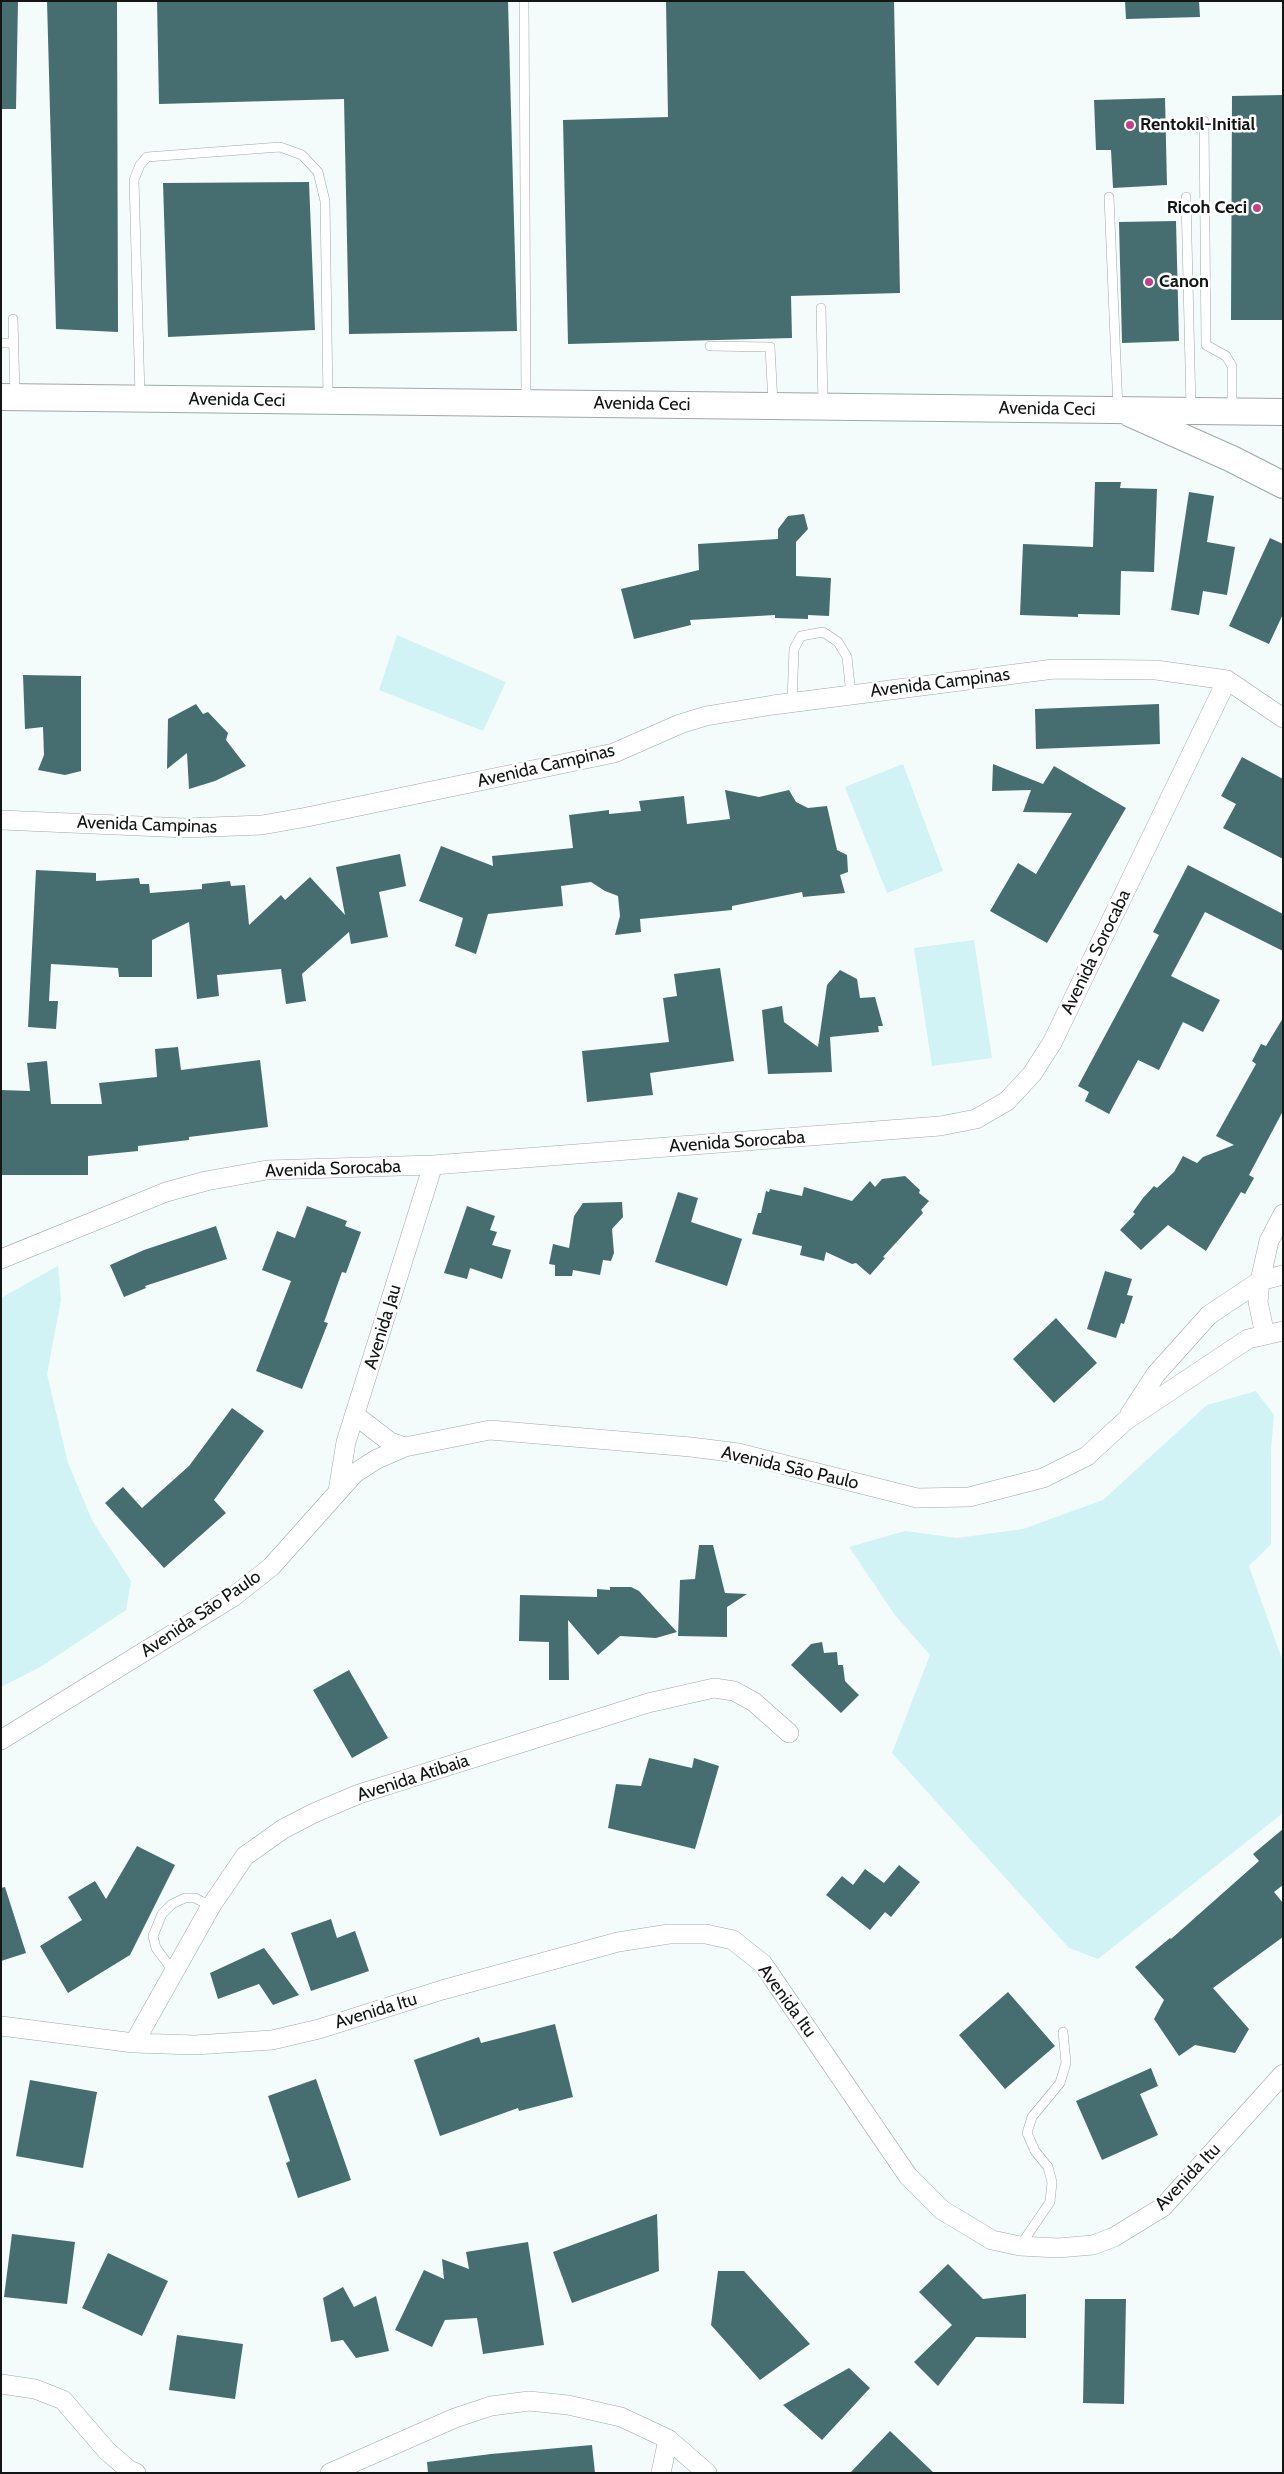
<!DOCTYPE html>
<meta charset="utf-8">
<style>
body{margin:0}
#map{position:relative;width:1284px;height:2474px;overflow:hidden;background:#f4fbfb;font-family:Cabin,sans-serif}
canvas{display:block}
.frame{position:absolute;inset:0;border:2px solid #141616;pointer-events:none}
</style>
<div id="map">
<canvas width="1284" height="2474"></canvas>
<div class="frame"></div>
</div>
<script>
const context = document.querySelector('canvas').getContext('2d');
context.lineJoin = 'round';
function paint(path, color) {
  context.fillStyle = color;
  context.fill(path, 'evenodd');
}
function shape(rows) {
  const path = new Path2D();
  for (const r of rows) {
    path.moveTo(r[0], r[1]);
    for (let i = 2; i < r.length; i += 2) path.lineTo(r[i], r[i + 1]);
  }
  return path;
}
function strokePath(path, color, width, dash) {
  context.strokeStyle = color;
  context.lineWidth = width;
  context.lineCap = dash ? 'butt' : 'round';
  context.setLineDash(dash || []);
  context.stroke(path);
}
function label(font, color, halo, rows, align = 'center') {
  context.font = font + ' Cabin,sans-serif';
  context.lineWidth = 5;
  context.setLineDash([]);
  context.textBaseline = 'middle';
  context.strokeStyle = halo;
  context.fillStyle = color;
  for (const [text, x, y, turn = 0] of rows) {
    context.save();
    context.translate(x, y);
    context.rotate((+turn || 0) * Math.PI / 180);
    context.textAlign = isNaN(turn) ? turn : align;
    if (halo) context.strokeText(text, 0, 0);
    context.fillText(text, 0, 0);
    context.restore();
  }
}
const green = shape([
 [397,635,506,682,483,731,379,690],
 [903,764,943,871,887,893,845,787],
 [974,940,992,1058,932,1066,914,948],
 [58,1266,61,1300,47,1374,68,1463,92,1520,131,1581,126,1610,42,1666,1,1687,1,1298],
 [1256,1391,1274,1415,1271,1449,1271,1544,1249,1566,1283,1662,1283,1813,1098,1959,1069,1948,892,1753,930,1655,894,1614,849,1547,905,1531,957,1538,1023,1529,1103,1500,1207,1405]
]);
const building = shape([
 [1,1,18,1,16,109,1,109],
 [47,1,117,1,118,332,56,329],
 [157,1,508,1,517,331,349,334,344,99,159,104],
 [666,1,894,1,900,293,791,296,792,338,568,344,563,120,668,117],
 [1125,1,1199,1,1200,17,1126,19],
 [1283,95,1283,320,1231,320,1232,96],
 [1165,98,1167,185,1113,188,1111,150,1096,150,1094,100],
 [309,182,315,330,168,337,163,183],
 [1176,221,1179,341,1122,343,1119,222],
 [1095,482,1121,482,1120,488,1157,489,1154,572,1121,571,1120,615,1078,614,1078,617,1020,615,1023,544,1093,547],
 [1189,492,1214,496,1207,542,1235,547,1227,595,1203,591,1199,615,1171,610],
 [804,514,808,529,796,542,796,576,831,578,829,616,808,615,808,619,775,618,775,615,690,620,691,625,634,639,621,589,699,570,698,544,778,539,778,529,788,516],
 [1270,538,1283,544,1283,614,1269,644,1229,626],
 [23,675,81,676,81,771,65,775,38,770,44,755,43,727,25,729],
 [196,704,203,714,208,712,228,733,226,740,246,766,215,781,189,789,187,753,167,769,168,719],
 [1159,704,1160,744,1036,749,1035,709],
 [1242,757,1283,779,1283,859,1223,828,1236,804,1221,796],
 [993,764,1043,784,1054,766,1126,808,1047,943,990,911,1018,863,1036,874,1072,813,1023,812,1031,790,992,791],
 [725,790,759,797,789,790,796,802,808,808,827,806,837,850,847,855,848,872,840,875,845,893,803,897,802,892,732,906,732,910,640,919,641,932,615,935,620,916,618,896,605,891,591,882,561,886,563,906,488,914,476,954,455,946,463,918,419,901,441,846,493,866,492,856,573,848,569,815,609,810,609,814,641,811,639,801,684,796,687,824,730,819],
 [400,854,406,886,379,892,388,937,351,944,349,932,302,974,306,1001,286,1004,281,969,217,975,219,996,197,999,189,922,152,940,152,977,119,977,118,968,51,964,49,1001,58,1001,56,1029,28,1027,36,870,96,873,96,881,139,878,140,884,149,884,150,893,202,889,202,884,230,881,231,886,245,885,249,925,281,895,285,900,310,877,345,915,336,867],
 [1188,865,1283,914,1283,951,1205,912,1171,976,1220,1000,1203,1032,1183,1022,1159,1070,1138,1060,1109,1114,1085,1101,1089,1092,1078,1086,1159,935,1153,932],
 [720,968,734,1061,650,1073,653,1095,587,1102,582,1051,669,1042,663,998,677,996,674,974],
 [840,970,857,979,860,998,875,997,883,1026,878,1026,879,1032,830,1037,832,1072,768,1074,762,1010,782,1006,784,1022,818,1047,827,985],
 [1283,1018,1283,1111,1249,1175,1254,1178,1245,1194,1241,1192,1206,1251,1168,1225,1141,1250,1120,1230,1135,1214,1133,1212,1143,1198,1154,1186,1157,1188,1174,1172,1183,1156,1197,1163,1203,1157,1234,1145,1216,1136,1256,1064,1252,1061,1261,1044,1266,1046],
 [178,1047,181,1070,260,1060,268,1127,189,1137,189,1140,138,1146,138,1151,88,1156,88,1175,1,1175,1,1090,30,1091,27,1063,47,1061,51,1104,102,1104,99,1083,157,1077,155,1049],
 [905,1176,920,1190,919,1193,929,1201,921,1210,923,1213,883,1257,885,1258,870,1275,856,1263,852,1264,826,1252,824,1261,800,1255,802,1246,752,1234,758,1213,761,1213,766,1191,769,1192,770,1189,802,1196,804,1187,852,1201,870,1181,875,1187,882,1179],
 [678,1192,698,1198,691,1222,742,1239,727,1286,655,1262],
 [622,1202,623,1217,612,1229,614,1253,611,1261,603,1260,600,1275,573,1270,572,1276,555,1276,555,1265,549,1264,553,1244,569,1248,574,1216,583,1203],
 [307,1206,347,1221,345,1226,361,1232,346,1273,342,1272,324,1322,328,1323,302,1389,256,1371,291,1281,262,1270,277,1231,295,1238],
 [467,1206,495,1216,490,1230,497,1232,492,1245,511,1250,502,1279,470,1268,467,1279,444,1273],
 [216,1226,227,1259,145,1286,146,1288,124,1297,110,1265,144,1250],
 [1105,1271,1132,1279,1127,1295,1133,1296,1124,1324,1121,1323,1116,1338,1087,1329],
 [1056,1318,1097,1363,1054,1403,1013,1359],
 [232,1408,264,1431,214,1500,226,1513,164,1568,105,1503,123,1487,142,1508,189,1466],
 [699,1545,713,1545,725,1593,747,1594,727,1607,727,1637,678,1636,680,1580,695,1579],
 [610,1587,631,1587,639,1591,677,1632,656,1638,620,1636,598,1655,568,1620,569,1680,549,1680,549,1642,519,1641,520,1595,597,1597,597,1589,610,1590],
 [822,1642,824,1653,837,1652,838,1665,843,1665,845,1681,859,1695,841,1713,791,1665,811,1644],
 [349,1670,388,1738,352,1758,313,1690],
 [649,1758,692,1768,694,1758,719,1766,695,1849,608,1828,616,1784,641,1786],
 [1283,1829,1283,1885,1274,1892,1283,1903,1283,1937,1213,1988,1249,2029,1235,2053,1195,2045,1179,2056,1154,2019,1164,2000,1135,1967,1170,1938,1171,1939,1259,1861,1253,1854],
 [137,1846,175,1865,130,1955,68,1993,40,1946,82,1920,68,1897,95,1881,106,1899],
 [899,1865,920,1882,891,1917,885,1912,870,1930,826,1895,842,1876,853,1885,865,1869,884,1883],
 [5,1887,26,1953,1,1961,1,1888],
 [331,1919,337,1938,355,1931,369,1971,311,1991,291,1933],
 [264,1948,299,1995,273,2005,259,1984,218,1999,210,1973],
 [1008,1992,1055,2046,1005,2089,959,2035],
 [555,2024,573,2097,519,2111,518,2108,440,2136,414,2060,479,2037,481,2043],
 [1151,2068,1158,2086,1140,2094,1158,2135,1102,2160,1076,2101],
 [316,2079,351,2180,298,2198,286,2163,290,2161,268,2096],
 [30,2080,97,2092,83,2168,16,2156],
 [657,2214,659,2271,572,2303,553,2252],
 [12,2234,75,2242,67,2304,4,2297],
 [528,2242,544,2345,483,2354,477,2318,445,2320,432,2347,395,2330,424,2270,444,2279,442,2259,469,2269,466,2252],
 [108,2253,168,2281,142,2336,82,2308],
 [948,2264,983,2299,1026,2294,1026,2338,976,2337,938,2386,914,2362,952,2325,919,2292],
 [718,2271,744,2271,810,2344,760,2380,711,2325],
 [343,2287,354,2307,376,2296,389,2351,356,2358,343,2340,331,2342,323,2298],
 [1085,2299,1126,2299,1124,2404,1083,2403],
 [177,2335,243,2344,235,2399,169,2390],
 [849,2368,870,2388,822,2440,783,2405],
 [890,2431,934,2473,850,2473],
 [592,2445,595,2473,428,2473,427,2462,491,2454]
]);
const service = shape([
 [524,1,526,400],
 [1204,121,1206,345,1226,356,1232,366,1232,409],
 [1109,197,1118,409],
 [1186,197,1191,409],
 [821,308,823,405],
 [13,319,15,394],
 [1,343,13,343],
 [710,346,770,347,773,403],
 [140,396,134,180,140,165,147,157,280,147,302,155,318,172,325,201,328,398],
 [792,702,794,649,801,636,823,632,838,642,847,657,851,695],
 [173,1971,156,1948,153,1936,162,1914,172,1904,185,1898,195,1898,211,1906],
 [1020,2246,1050,2202,1052,2182,1048,2167,1035,2151,1027,2133,1032,2117,1060,2083,1066,2063,1063,2032]
]);
const minor = shape([
 [1,820,186,828,262,825,307,817,614,753,680,724,706,716,773,705,1054,669,1156,670,1227,680,1283,718],
 [1,1259,166,1192,206,1181,267,1170,433,1165,940,1126,976,1119,1007,1101,1032,1074,1052,1043,1227,680],
 [1265,1335,1258,1302,1260,1281,1269,1241,1283,1214],
 [1130,1414,1156,1374,1209,1315,1260,1281,1283,1275],
 [355,1415,390,1442,405,1447],
 [338,1491,346,1442,433,1165],
 [1,1740,233,1597,271,1567,355,1473,377,1459,405,1447,490,1430,691,1447,738,1453,917,1498,969,1497,1043,1478,1087,1456,1125,1421,1248,1339,1283,1331],
 [1,2026,134,2043,195,2045,272,2040,319,2029,442,1990,618,1942,669,1934,706,1934,733,1940,763,1964,908,2176,942,2210,992,2240,1020,2246,1058,2248,1093,2245,1114,2237,1163,2207,1283,2074],
 [134,2043,211,1906,245,1856,283,1829,314,1813,359,1794,648,1703,714,1688,734,1691,754,1702,789,1733],
 [1,2384,35,2389,63,2400,107,2451,129,2470,136,2473],
 [330,2473,455,2418,491,2406,529,2401,568,2405,621,2417,668,2439,707,2473],
 [661,2473,668,2439]
]);
const secondary = shape([
 [1,397,1283,412],
 [1131,414,1232,459,1283,485]
]);
const markers = [
 [1130,125,5,"#c34189"],
 [1257,208,5,"#c34189"],
 [1149,282,5,"#c34189"]
];
const poiNames = [
 ["Rentokil-Initial",1140,125],
 ["Ricoh Ceci",1247,208,"right"],
 ["Canon",1159,282]
];
const streetNames = [
 ["Avenida Ceci",237,400,1],
 ["Avenida Ceci",642,404,1],
 ["Avenida Ceci",1047,409,1],
 ["Avenida Campinas",940,683,-7],
 ["Avenida Campinas",546,766,-13],
 ["Avenida Campinas",147,825,2],
 ["Avenida Sorocaba",1096,952,-64],
 ["Avenida Sorocaba",737,1142,-4],
 ["Avenida Sorocaba",333,1169,-2],
 ["Avenida Jau",383,1327,-73],
 ["Avenida São Paulo",790,1468,13],
 ["Avenida São Paulo",201,1614,-34],
 ["Avenida Atibaia",413,1778,-18],
 ["Avenida Itu",787,2001,54],
 ["Avenida Itu",376,2011,-17],
 ["Avenida Itu",1188,2177,-46]
];
paint(green, '#d1f3f5');
paint(building, '#466e70');
strokePath(service, '#a0a7a7', 10);
strokePath(minor, '#a0a7a7', 20);
strokePath(secondary, '#a0a7a7', 28);
strokePath(service, '#fff', 9);
strokePath(minor, '#fff', 19);
strokePath(secondary, '#fff', 26);
for (const [x, y, r, color] of markers) {
  const dot = new Path2D();
  dot.arc(x, y, r, 0, 2 * Math.PI);
  context.fillStyle = color;
  context.fill(dot);
  strokePath(dot, '#fff', 2);
}
label('bold 18px', '#141616', '#fff', poiNames, 'left');
label('18px', '#141616', '#fff', streetNames);
</script>
